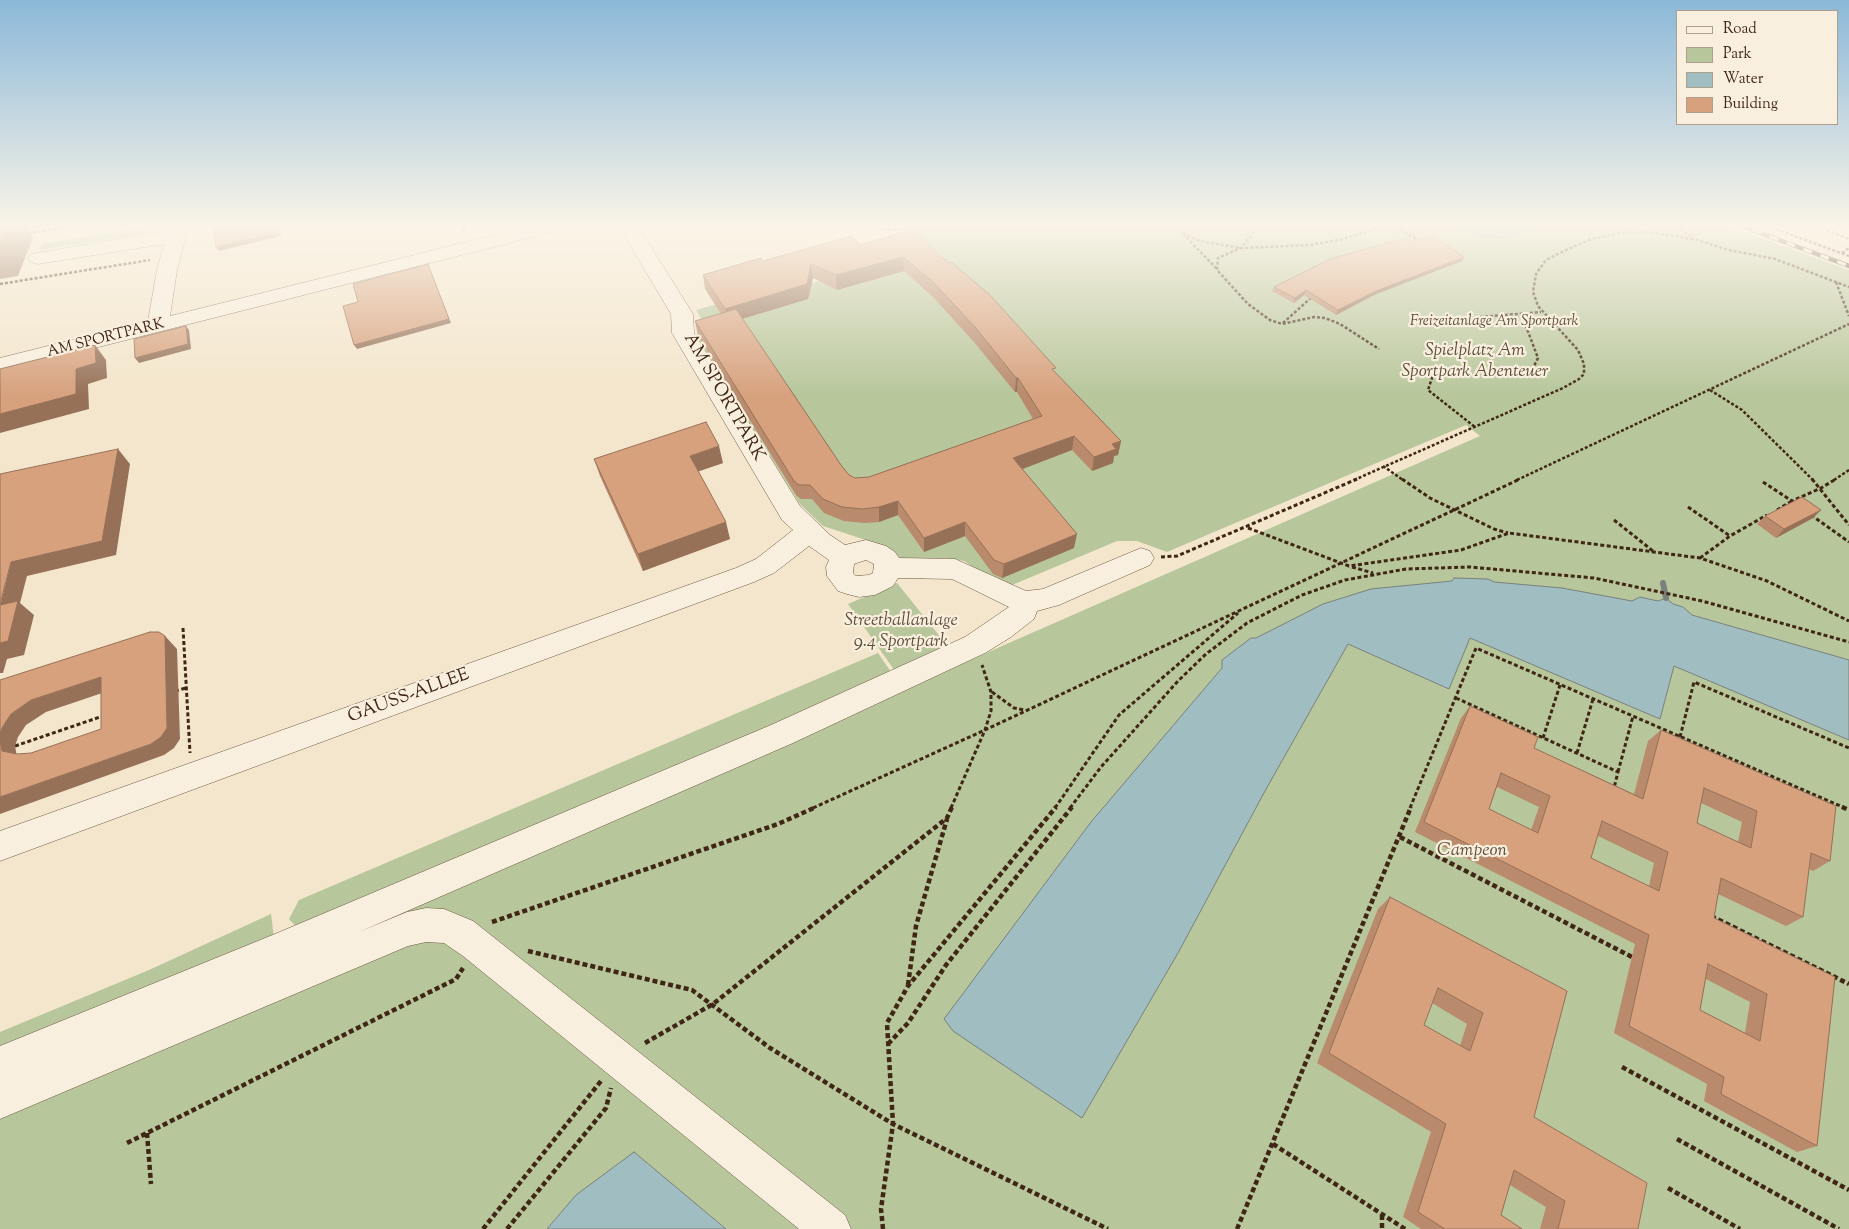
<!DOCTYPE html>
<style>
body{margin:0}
#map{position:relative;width:1849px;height:1229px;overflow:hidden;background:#f4e6cc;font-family:"Sorts Mill Goudy",serif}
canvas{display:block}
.legend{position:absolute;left:1676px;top:10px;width:162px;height:115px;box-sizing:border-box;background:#f8efde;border:1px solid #ae9f8d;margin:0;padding:6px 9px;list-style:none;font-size:15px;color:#402614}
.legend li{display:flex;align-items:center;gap:10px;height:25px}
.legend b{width:25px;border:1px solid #ae9f8d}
</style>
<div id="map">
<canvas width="1849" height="1229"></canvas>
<ul class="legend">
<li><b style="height:6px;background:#f8efde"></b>Road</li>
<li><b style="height:14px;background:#b7c69b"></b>Park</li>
<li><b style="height:14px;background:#a0bdc1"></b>Water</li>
<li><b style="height:14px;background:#d7a17e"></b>Building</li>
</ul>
</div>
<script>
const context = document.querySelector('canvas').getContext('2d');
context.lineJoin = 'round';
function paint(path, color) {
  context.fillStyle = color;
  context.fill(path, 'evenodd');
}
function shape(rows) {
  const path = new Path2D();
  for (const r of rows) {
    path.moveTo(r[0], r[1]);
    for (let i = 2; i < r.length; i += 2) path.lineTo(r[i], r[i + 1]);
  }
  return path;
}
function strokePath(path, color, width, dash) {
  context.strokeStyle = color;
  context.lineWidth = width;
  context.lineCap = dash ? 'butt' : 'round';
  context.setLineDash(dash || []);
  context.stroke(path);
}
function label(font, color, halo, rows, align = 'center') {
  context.font = font + ' "Sorts Mill Goudy",serif';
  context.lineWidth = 4.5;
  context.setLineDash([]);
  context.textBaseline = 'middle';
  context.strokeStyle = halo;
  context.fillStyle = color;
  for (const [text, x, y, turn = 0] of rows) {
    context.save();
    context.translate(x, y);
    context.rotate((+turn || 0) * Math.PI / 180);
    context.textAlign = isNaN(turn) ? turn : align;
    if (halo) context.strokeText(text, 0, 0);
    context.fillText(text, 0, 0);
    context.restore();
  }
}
const green = shape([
 [874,224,1723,224,1849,270,1849,1229,0,1229,0,1078,657,801,993,650,1480,436,1466,425,1167,552,1137,541,1117,541,1005,588,964,561,946,558,901,558,884,546,823,526,800,504,695,335,712,330,704,323,696,310,752,294,757,298,928,251,905,227],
 [145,227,144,234,39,250,42,244],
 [897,583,950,649,897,674,848,604],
 [878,653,893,675,300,931,289,919,299,900],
 [271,914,274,938,0,1052,0,1032,149,970]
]);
const water = shape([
 [1453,224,1538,224,1505,238,1483,236,1453,224],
 [1454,578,1488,579,1494,582,1562,588,1632,601,1640,597,1658,601,1666,598,1673,604,1683,607,1692,615,1849,660,1849,740,1674,666,1660,719,1470,638,1449,689,1348,644,1265,791,1178,953,1082,1118,953,1031,944,1019,1091,822,1222,668,1222,660,1251,638,1256,638,1323,604,1371,589,1452,581,1454,578],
 [634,1152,726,1229,547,1229,576,1195,634,1152]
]);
const stream = shape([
 [1663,583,1666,598]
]);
const pathFar2 = shape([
 [461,224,465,232],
 [854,224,886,230,913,229,933,224],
 [1165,224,1199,241,1241,248,1310,245,1343,239,1391,224],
 [1261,224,1241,248,1218,258,1217,270,1248,304,1270,320,1282,324,1314,317,1325,318,1340,324,1379,349],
 [1392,224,1419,241],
 [1672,224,1694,238],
 [1762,224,1849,256],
 [1818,226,1849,239],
 [1626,232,1650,232,1697,240,1729,250,1775,259,1849,287],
 [28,233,91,224],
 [1183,234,1217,269],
 [1842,253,1849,248],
 [1836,282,1849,316],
 [0,284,150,260],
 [1455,319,1541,312],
 [1283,323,1313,296],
 [1434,372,1428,390,1475,427],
 [1517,373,1533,368,1538,358,1521,313],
 [1710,390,1742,410,1813,480],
 [1383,466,1403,480],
 [1354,480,1563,388,1579,379,1584,374,1584,364,1578,350,1538,306,1533,292,1536,274,1546,260,1570,248,1592,239,1625,232,1640,224],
 [1517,480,1849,324],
 [1834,480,1849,470]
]);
const pathFar1 = shape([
 [1402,479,1430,498,1494,529,1508,533],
 [1812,479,1849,525],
 [1763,482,1792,501,1821,488,1836,479],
 [1688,507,1730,536],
 [1777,510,1792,501,1795,504],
 [1811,515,1849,542],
 [1614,520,1653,551],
 [1248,528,1349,566,1461,550,1509,533,1700,558,1767,581,1849,621],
 [1161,557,1177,556,1357,479],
 [1700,558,1730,536,1767,515],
 [1352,567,1373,573],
 [183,628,190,753],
 [175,691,186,688],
 [992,692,1014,708,1025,710],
 [1456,698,1618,772,1614,788],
 [1680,737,1694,682,1849,748],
 [1543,738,1560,685],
 [15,746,103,716],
 [1577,753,1593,699],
 [1618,772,1633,716],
 [813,808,985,730,1520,479],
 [951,808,985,730,991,711,991,692,982,665],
 [1055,808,1119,715,1238,613],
 [1070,808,1101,767,1178,681,1206,654,1247,623,1302,595,1345,580,1406,569,1470,567,1594,578,1702,601,1849,642],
 [1410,808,1476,648,1845,808]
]);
const path = shape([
 [1842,807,1849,810],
 [1400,837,1632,957],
 [1711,916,1849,984],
 [492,922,778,824,816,807],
 [528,951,692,990,770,1048,893,1124,1108,1229],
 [908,985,916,926,947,819],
 [645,1043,713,1004,947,818,952,807],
 [888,1044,908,1023,946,965,1072,807],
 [1622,1067,1849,1190],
 [147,1133,151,1184],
 [1677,1139,1839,1229],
 [127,1143,456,979,463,968],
 [1273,1144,1405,1229],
 [1668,1188,1740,1229],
 [1382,1215,1382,1229],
 [483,1229,601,1081],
 [507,1229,606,1108,611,1088],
 [883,1229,881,1209,893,1124,887,1023,908,986,1056,807],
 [1237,1229,1411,807]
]);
const minor = shape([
 [170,224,189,224,177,270,170,316,539,224,571,224,568,228,0,372,0,358,148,321,157,270,164,244,38,264,31,262,28,258,31,254,167,231,170,224],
 [615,224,635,224,639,228,693,314,694,333,800,506,830,535,845,545,866,540,886,546,895,552,899,558,955,559,1026,591,1043,589,1141,548,1150,551,1154,558,1150,565,1059,605,1037,611,1034,619,1011,637,985,653,793,743,359,932,407,912,426,908,444,909,473,921,845,1215,851,1229,799,1229,463,956,444,943,426,942,408,946,0,1119,0,1046,275,934,771,725,965,637,1009,607,952,579,898,578,893,586,875,595,859,597,847,594,838,591,827,576,826,567,829,560,809,546,774,573,754,582,0,861,0,831,736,568,756,559,793,530,782,520,672,333,671,314,624,235,615,224],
 [866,560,874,564,873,573,869,575,856,576,853,573,854,564,866,560]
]);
const rail = shape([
 [1736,224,1849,266]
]);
const wall = shape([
 [1412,242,1464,257,1462,261,1374,295,1336,315,1304,295,1294,303,1272,291,1274,287],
 [860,245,940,256,1121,441,1118,455,1114,456,1113,463,1092,471,1072,450,1022,469,1074,548,1002,578,993,574,965,536,924,552,898,515,879,522,864,523,844,521,824,513,812,499,801,499,796,495,698,336,695,321,721,314,705,289,703,275,763,261],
 [904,271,932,296,974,342,1015,392,1017,392,1033,419,869,477,855,478,849,475,841,465,742,319,808,299,813,278,837,290],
 [594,459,723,463,698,471,730,539,643,571,600,476],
 [1821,510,1813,518,1776,538,1757,524,1765,516],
 [1470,706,1534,748,1634,794,1648,741,1661,730,1830,861,1813,871,1809,869,1803,917,1786,926,1718,894,1714,918,1835,977,1817,1146,1797,1152,1704,1101,1707,1084,1614,1033,1635,944,1415,832,1461,718],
 [1497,787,1539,807,1531,830,1489,809],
 [1701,803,1742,822,1738,842,1697,823],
 [1598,836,1654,863,1649,886,1591,858],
 [1706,979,1750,1002,1745,1033,1700,1010],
 [1390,897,1567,991,1534,1117,1638,1229,1540,1229,1546,1207,1510,1185,1501,1215,1522,1229,1421,1229,1403,1217,1431,1132,1317,1063,1378,909],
 [1432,1003,1467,1024,1460,1046,1424,1025]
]);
const shadedWall = shape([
 [9,224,50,224,49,226,27,230,33,237,18,276,0,279,0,245],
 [277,224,299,224,280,228,281,236,219,251,216,247],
 [903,257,904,271,837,290,836,275],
 [1464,257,1462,261,1374,295,1336,315,1338,310,1376,291],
 [428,264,451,323,357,349,354,345],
 [811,264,813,278,808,299,728,323,725,309],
 [1306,290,1304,295,1294,303,1295,298],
 [186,326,189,330,191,349,139,363,135,358],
 [95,345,106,360,107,378,88,384,89,409,0,433,0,414,76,369],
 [1016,378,1018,378,1017,392,1015,392],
 [1074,436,1072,450,1012,473,1013,458],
 [1121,441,1118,455,1114,456,1113,463,1092,471,1094,457,1112,444],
 [719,446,723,463,694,473,690,456],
 [118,449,130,464,116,555,27,576,20,603,34,615,24,655,7,659,3,673,0,673,0,606,11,562],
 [898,501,898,515,879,522,879,507],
 [1821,510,1813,518,1776,538,1784,529],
 [726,522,730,539,643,571,638,554],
 [965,522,965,536,924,552,924,538],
 [1077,534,1074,548,1002,578,1004,564],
 [165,636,177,649,180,739,174,748,164,755,0,814,0,797,151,744],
 [101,677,114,689,46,712,26,725,18,737,15,746,18,763,2,751,0,740,0,733,3,726,11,714,31,700]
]);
const building = shape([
 [0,224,9,224,0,245,0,224],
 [213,224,279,224,277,224,279,232,216,247,213,224],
 [915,229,940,256,949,263,951,262,990,295,1056,368,1052,369,1121,441,1112,444,1116,449,1094,457,1074,436,1013,458,1077,534,1004,564,994,560,965,522,924,538,898,501,879,507,863,509,842,507,823,499,810,485,799,485,794,481,695,321,736,309,841,465,849,475,855,478,869,477,1042,416,1018,378,1016,378,975,327,933,282,903,257,836,275,811,264,807,284,725,309,703,275,761,258,763,261,852,236,860,245,915,229],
 [1430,235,1464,257,1376,291,1338,310,1306,290,1295,298,1274,287,1330,259,1406,238,1412,242,1430,235],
 [428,264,449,319,354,345,343,306,358,302,353,284,428,264],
 [186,326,188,344,135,358,134,339,186,326],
 [95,345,96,363,76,369,76,394,0,414,0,369,95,345],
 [706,422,719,446,690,456,726,522,638,554,594,459,706,422],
 [118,449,102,541,11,562,0,604,0,474,118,449],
 [1802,497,1821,510,1784,529,1765,516,1802,497],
 [18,601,8,641,0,643,0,605,18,601],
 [150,632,159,632,165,636,167,728,161,737,151,744,0,797,0,740,2,751,17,754,31,753,101,729,101,677,31,700,11,714,3,726,0,733,0,680,150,632],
 [1470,706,1538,737,1534,748,1643,799,1661,730,1836,806,1830,861,1811,853,1803,917,1721,878,1714,918,1835,977,1817,1146,1721,1094,1724,1077,1629,1026,1649,935,1424,822,1470,706],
 [1501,773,1550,796,1538,833,1489,809,1501,773],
 [1704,788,1757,811,1751,848,1697,823,1704,788],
 [1602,821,1668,852,1659,891,1591,858,1602,821],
 [1708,964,1767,994,1760,1041,1700,1010,1708,964],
 [1390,897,1567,991,1534,1117,1647,1183,1638,1229,1558,1229,1565,1201,1514,1170,1501,1215,1522,1229,1445,1229,1418,1212,1446,1124,1329,1053,1390,897],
 [1438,988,1483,1013,1470,1051,1424,1025,1438,988]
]);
const farParknames = [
 ["Freizeitanlage Am Sportpark",1494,322]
];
const farStreetnames = [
 ["AM SPORTPARK",106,339,-14]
];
const parkNames = [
 ["Spielplatz Am",1475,352],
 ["Sportpark Abenteuer",1475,373],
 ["Streetballanlage",901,622],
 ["9.4 Sportpark",901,643],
 ["Campeon",1472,852]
];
const streetNames = [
 ["AM SPORTPARK",723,398,60],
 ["GAUSS-ALLEE",409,697,-20]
];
paint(green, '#b7c69b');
paint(water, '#a0bdc1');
strokePath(water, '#7a817c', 1);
strokePath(stream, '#7a817c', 6);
strokePath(minor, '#6d5642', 1);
strokePath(pathFar2, '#402614', 2.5, [3, 2]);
strokePath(pathFar1, '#402614', 3, [4, 2.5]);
strokePath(path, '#402614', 4.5, [5, 3]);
paint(minor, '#f8efde');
strokePath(rail, '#402614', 4.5);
strokePath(rail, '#f8efde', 3, [9]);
paint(wall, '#b98a6c');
paint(shadedWall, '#967158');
paint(building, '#d7a17e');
strokePath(building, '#967158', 1);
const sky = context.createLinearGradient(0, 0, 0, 396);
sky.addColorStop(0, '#8bb8d8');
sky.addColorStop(0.57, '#faf4e8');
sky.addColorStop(1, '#faf4e800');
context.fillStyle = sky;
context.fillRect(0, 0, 1849, 396);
label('italic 15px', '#5e4e36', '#f8efde', farParknames);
label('15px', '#402614', '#f8efde', farStreetnames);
label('italic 18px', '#5e4e36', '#f8efde', parkNames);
label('18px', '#402614', '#f8efde', streetNames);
</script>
